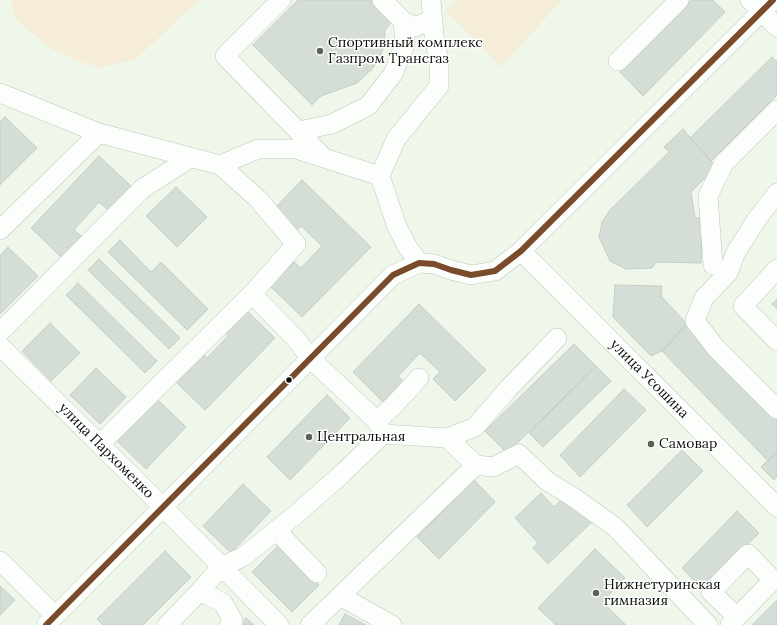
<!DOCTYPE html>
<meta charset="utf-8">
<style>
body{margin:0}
canvas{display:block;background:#eef7ea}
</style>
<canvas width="777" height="625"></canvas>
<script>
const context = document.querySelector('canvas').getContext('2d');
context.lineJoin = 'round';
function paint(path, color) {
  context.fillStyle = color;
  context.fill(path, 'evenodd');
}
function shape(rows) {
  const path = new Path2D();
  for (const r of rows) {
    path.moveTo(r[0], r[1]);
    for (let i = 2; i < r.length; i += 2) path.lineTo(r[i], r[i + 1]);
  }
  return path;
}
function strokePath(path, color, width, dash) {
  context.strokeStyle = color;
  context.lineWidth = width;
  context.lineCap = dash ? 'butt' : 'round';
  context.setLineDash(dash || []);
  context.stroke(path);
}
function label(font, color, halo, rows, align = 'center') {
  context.font = font + ' Lora,serif';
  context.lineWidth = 3;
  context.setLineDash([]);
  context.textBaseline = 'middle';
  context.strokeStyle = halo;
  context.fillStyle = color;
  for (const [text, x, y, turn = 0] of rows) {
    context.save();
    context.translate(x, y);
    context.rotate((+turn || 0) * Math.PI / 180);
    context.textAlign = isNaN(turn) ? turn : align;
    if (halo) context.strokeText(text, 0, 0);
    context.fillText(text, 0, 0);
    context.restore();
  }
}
const green = shape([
 [10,0,199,0,137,58,97,68,51,49,16,19],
 [456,0,562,0,501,67,446,11]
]);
const building = shape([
 [298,0,370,0,392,22,385,30,384,43,381,57,372,69,357,83,321,96,312,105,253,45,298,0],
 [692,0,713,0,725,12,643,96,620,72,692,0],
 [772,57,777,62,777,95,711,161,690,138,772,57],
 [5,117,37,148,0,185,0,122,5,117],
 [683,129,716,167,691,192,695,218,702,218,701,263,656,262,652,268,626,269,610,261,599,237,602,222,610,210,669,152,664,147,683,129],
 [99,156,131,186,108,210,99,202,74,230,81,236,61,257,31,228,99,156],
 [302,180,371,247,302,317,270,286,294,262,301,268,322,246,301,226,294,233,272,211,302,180],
 [176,187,207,217,177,247,146,216,176,187],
 [120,240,151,272,161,262,208,309,187,330,108,252,120,240],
 [8,247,38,276,0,314,0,256,8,247],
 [99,259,180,338,169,349,88,270,99,259],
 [78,283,157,361,145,373,66,295,78,283],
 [615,285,662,286,661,296,687,324,662,351,651,356,613,317,615,285],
 [777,299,777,309,772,304,777,299],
 [419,304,486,370,455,401,433,379,440,372,420,353,398,376,403,381,383,402,353,372,419,304],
 [246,310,275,338,205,410,176,382,203,354,207,358,228,336,225,332,246,310],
 [50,323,80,353,51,381,22,351,50,323],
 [687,324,777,418,777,451,768,461,662,351,687,324],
 [574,344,596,366,507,453,485,431,574,344],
 [596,366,611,381,543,447,529,433,596,366],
 [96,368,126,397,100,424,70,395,96,368],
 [624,389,646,410,580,477,560,455,624,389],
 [327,395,350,418,290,480,267,457,327,395],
 [157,399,186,427,146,469,117,441,157,399],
 [682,450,703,471,647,527,627,505,682,450],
 [777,451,777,477,774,480,761,467,777,451],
 [474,480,495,502,439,559,417,537,474,480],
 [243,484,271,511,231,553,203,526,243,484],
 [541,493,554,507,565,496,595,519,548,564,533,548,538,543,515,518,541,493],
 [737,511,759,533,703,590,682,568,737,511],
 [279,545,319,585,292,612,252,572,279,545],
 [595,549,625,578,602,602,626,625,556,625,538,608,595,549],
 [165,551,191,577,143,625,103,625,97,619,165,551],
 [0,586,15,600,0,615,0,586],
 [777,600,777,625,752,625,777,600],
 [345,614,366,625,339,625,345,614],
 [246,618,254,625,240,625,246,618]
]);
const minor = shape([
 [281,0,225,56,323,157],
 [382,0,403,21,415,27,433,19],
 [750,0,777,27],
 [618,61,679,0],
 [0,93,99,133,220,165,258,149,296,149,380,176],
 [299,131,332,124,368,106,393,74,405,44,403,21],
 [380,176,396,139,439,86,439,62,434,35,431,0],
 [380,176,397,227,407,246,419,263],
 [777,193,757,219,735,254,728,273,704,298,695,321,716,348,777,409],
 [0,230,99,133],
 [521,251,777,507],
 [713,265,708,196,724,163,777,110],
 [777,269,743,306,777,341],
 [0,332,142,189,190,158],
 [0,346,163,507,279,625],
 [377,421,394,405,419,378],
 [383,434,447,438,475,427,508,389,557,338],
 [100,444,252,294],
 [476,465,493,467,519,454,547,481,573,497,615,527,708,625],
 [276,530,317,573],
 [0,561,55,616],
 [200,591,222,566,243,557,293,517,343,473,383,434,377,421,311,359,295,338,252,294,296,244,258,199,220,165],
 [340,596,392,625],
 [46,625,393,275,419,263,434,264,451,270,471,275,495,271,521,251,773,0],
 [167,625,200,591,223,603,233,621,229,625],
 [310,625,476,465,447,438],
 [730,625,737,617,773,580,748,554,711,592,737,617]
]);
const bus1 = shape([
 [46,625,393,275,419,263,434,264,451,270,471,275,495,271,521,251,773,0]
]);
const markers = [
 [320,51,4,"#5a6157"],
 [289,380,3.5,"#0a1008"],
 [309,437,4,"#5a6157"],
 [651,444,4,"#5a6157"],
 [596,593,4,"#5a6157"]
];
const poiNames = [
 ["Спортивный комплекс",328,43],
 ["Газпром Трансгаз",328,59],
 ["Центральная",317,437],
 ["Самовар",659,444],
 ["Нижнетуринская",604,585],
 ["гимназия",604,601]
];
const streetNames = [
 ["улица Усошина",649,379,45],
 ["улица Пархоменко",106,451,45]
];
paint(green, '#f5edd8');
paint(building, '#d4ded6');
strokePath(building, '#c4cec6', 1);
strokePath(minor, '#bec6bb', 20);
strokePath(minor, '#fcfefc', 19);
strokePath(bus1, '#7a4b2a', 6);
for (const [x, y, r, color] of markers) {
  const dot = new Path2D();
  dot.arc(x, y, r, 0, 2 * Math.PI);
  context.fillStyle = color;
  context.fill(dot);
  strokePath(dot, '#fff', 1.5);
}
label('14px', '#0a1008', '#fff', poiNames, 'left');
label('14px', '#0a1008', '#fff', streetNames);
</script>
